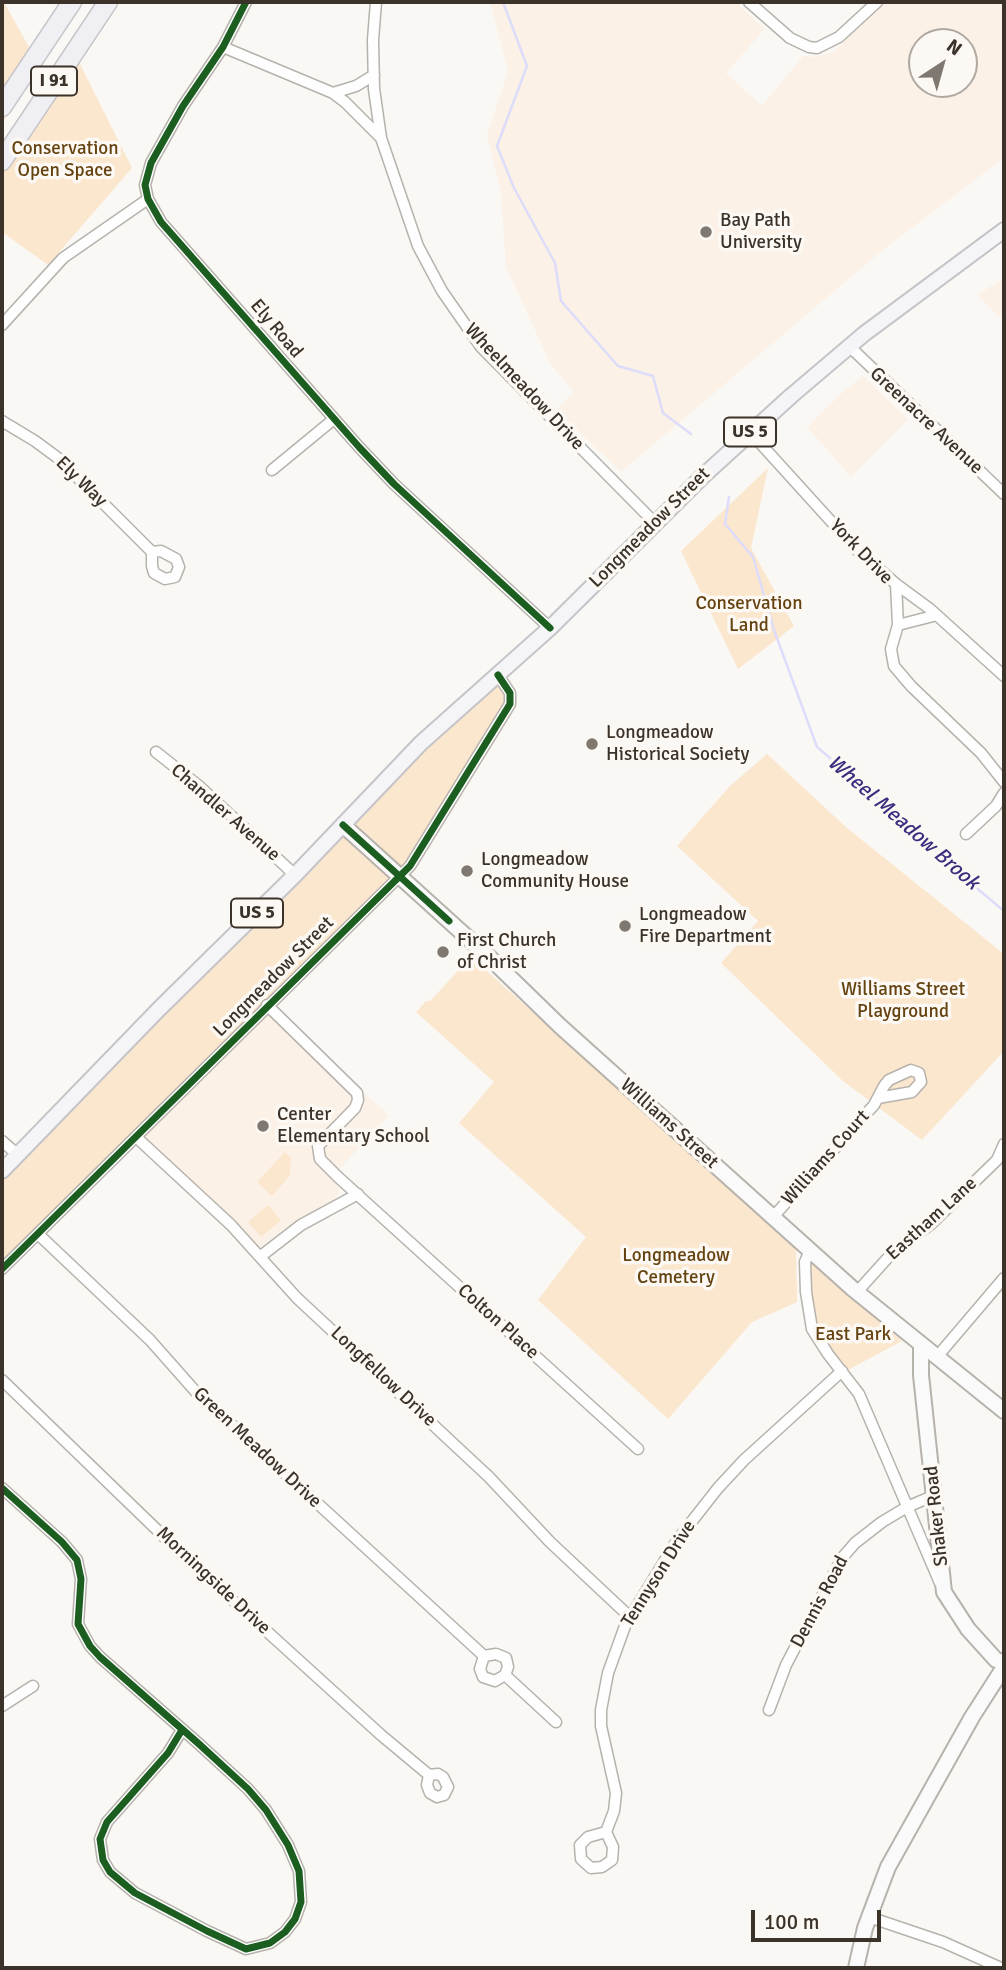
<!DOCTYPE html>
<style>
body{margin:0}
#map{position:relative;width:1006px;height:1970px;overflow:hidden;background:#faf8f5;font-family:Signika,sans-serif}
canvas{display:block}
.frame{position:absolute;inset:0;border:4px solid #3b3329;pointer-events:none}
.north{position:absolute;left:908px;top:28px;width:70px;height:70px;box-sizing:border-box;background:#fcf8f3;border:2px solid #afa9a2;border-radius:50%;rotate:36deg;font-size:19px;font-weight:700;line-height:28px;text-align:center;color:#3b3329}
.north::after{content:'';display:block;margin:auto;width:24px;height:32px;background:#7e7870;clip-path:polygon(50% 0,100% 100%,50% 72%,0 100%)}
.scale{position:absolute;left:751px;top:1910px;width:130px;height:32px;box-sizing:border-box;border:4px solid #3b3329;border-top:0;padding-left:9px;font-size:21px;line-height:24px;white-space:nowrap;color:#3b3329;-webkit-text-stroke:5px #fcf8f3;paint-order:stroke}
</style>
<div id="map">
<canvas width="1006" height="1970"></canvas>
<div class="frame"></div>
<div class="north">N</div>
<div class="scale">100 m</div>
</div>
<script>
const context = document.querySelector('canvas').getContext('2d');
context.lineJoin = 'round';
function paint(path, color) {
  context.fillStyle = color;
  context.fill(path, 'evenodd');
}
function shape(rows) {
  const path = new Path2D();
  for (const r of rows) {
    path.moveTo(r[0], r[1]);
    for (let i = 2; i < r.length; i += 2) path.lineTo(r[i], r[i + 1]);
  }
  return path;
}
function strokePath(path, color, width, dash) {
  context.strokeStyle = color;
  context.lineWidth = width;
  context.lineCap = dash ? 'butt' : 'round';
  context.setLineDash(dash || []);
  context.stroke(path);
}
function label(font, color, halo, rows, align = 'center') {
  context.font = font + ' Signika,sans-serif';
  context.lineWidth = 7;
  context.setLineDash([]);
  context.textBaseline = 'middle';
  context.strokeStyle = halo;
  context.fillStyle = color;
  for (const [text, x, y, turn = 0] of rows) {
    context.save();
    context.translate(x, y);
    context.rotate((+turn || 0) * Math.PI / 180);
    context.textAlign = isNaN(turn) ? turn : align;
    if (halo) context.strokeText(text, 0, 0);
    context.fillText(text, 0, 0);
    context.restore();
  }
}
const built = shape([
 [490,2,735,2,765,29,726,73,762,106,803,56,817,57,834,51,885,2,1001,2,1004,5,1004,158,884,249,621,472,556,410,574,392,551,365,506,267,501,194,487,136,508,71],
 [922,42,964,42,964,84,922,84],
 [1004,278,1004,321,977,295],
 [863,376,908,419,851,477,807,427,844,391],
 [267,1005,389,1115,332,1177,340,1190,336,1198,295,1221,261,1246,254,1244,136,1137]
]);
const green = shape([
 [2,2,4,2,41,69,2,123],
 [77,58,132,168,48,265,2,232,2,150],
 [768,468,751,548,794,626,738,669,681,551],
 [498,675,511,698,420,851,2,1269,2,1171],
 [767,754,847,828,1004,954,1004,1051,922,1140,843,1081,721,963,758,921,677,846,730,786],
 [471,957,796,1247,797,1302,752,1322,668,1419,538,1300,586,1237,459,1123,494,1082,416,1012,426,1001,430,1001],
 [285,1152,291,1158,290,1175,272,1196,257,1182],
 [268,1205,281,1220,261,1237,248,1222],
 [812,1261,902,1341,846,1371,825,1346,813,1322,808,1264]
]);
const stream = shape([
 [503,2,527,66,497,146,514,188,555,263,561,301,618,366,653,376,663,413,691,434],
 [729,497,725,524,753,557,774,630,817,747,870,792,967,880,1004,911]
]);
const street = shape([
 [246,2,223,47,183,106,151,163,145,185,148,199,161,222,359,447,394,484,550,628],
 [376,2,373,40,374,89,381,138,418,246,442,291,481,347,654,522],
 [749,2,790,38,809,47,817,48,839,37,877,2],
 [223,47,333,93,345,102,381,138],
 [333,93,356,86,374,75],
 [2,325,63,258,148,199],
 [849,346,1004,494],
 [2,421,35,441,58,458,152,552,161,551,176,559,179,567,175,577,165,579,154,573,152,566,152,552],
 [750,432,857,550,896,584,898,625,891,649,894,666,911,686,981,753,1004,782],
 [272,470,334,419],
 [896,584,930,609,1004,676],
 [898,625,937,615],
 [156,752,199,786,295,875],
 [966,834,996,806,1004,793],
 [267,1005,357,1093,358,1100,355,1108,318,1146,320,1159,338,1177,638,1449],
 [136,1137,231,1225,297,1298,489,1477,550,1542,630,1617],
 [2,1141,18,1155],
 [773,1217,874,1105,884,1086,889,1080,911,1070,919,1073,921,1082,912,1092,878,1098],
 [38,1234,150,1340,196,1392,484,1656,480,1669,483,1677,495,1681,505,1675,556,1722],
 [810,1250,805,1262,806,1292,812,1329,828,1354,859,1394,940,1583],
 [261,1256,301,1225,358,1194],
 [2,1269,410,866,510,704,510,693,498,675],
 [857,1292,893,1252,931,1224,997,1160,1004,1144],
 [936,1358,1004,1278],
 [2,1380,185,1557,381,1735,429,1775,438,1774,443,1777,448,1787,444,1795,437,1797,430,1793,427,1785,429,1775],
 [2,1488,62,1542,77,1560,81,1579,78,1624,90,1646,100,1657,199,1744,248,1789,266,1810,288,1845,299,1871,301,1902,295,1919,285,1932,270,1943,246,1949,207,1931,135,1893,110,1872,103,1860,100,1839,107,1822,168,1753,182,1730],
 [484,1656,496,1654,506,1658,508,1667,505,1675],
 [2,1706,33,1686],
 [769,1710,786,1665,842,1558,855,1543,882,1522,907,1507,935,1495],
 [606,1832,614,1811,616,1793,601,1726,601,1710,608,1673,625,1626,678,1539,718,1488,744,1460,842,1371],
 [606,1832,613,1847,612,1860,602,1867,591,1868,581,1859,580,1845,588,1837,606,1832],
 [869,1917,943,1942,1001,1968]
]);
const secondary = shape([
 [343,825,490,958,560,1026,853,1289,1004,1411],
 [921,1346,921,1375,944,1592,968,1629,996,1660,1004,1662],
 [856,1968,865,1928,888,1867,972,1717,1004,1667]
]);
const primary = shape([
 [2,1171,159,1009,295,875,421,743,550,628,703,476,791,396,864,334,1004,230]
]);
const highway = shape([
 [2,107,72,2],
 [2,161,108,2]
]);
const cycleway = shape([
 [246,2,223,47,183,106,151,163,145,185,148,199,161,222,359,447,394,484,550,628],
 [343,825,449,921],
 [2,1269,410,866,510,704,510,693,498,675],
 [2,1488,62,1542,77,1560,81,1579,78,1624,90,1646,100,1657,199,1744,248,1789,266,1810,288,1845,299,1871,301,1902,295,1919,285,1932,270,1943,246,1949,207,1931,135,1893,110,1872,103,1860,100,1839,107,1822,168,1753,182,1730]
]);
const markers = [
 [706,232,7,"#7e7870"],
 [592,744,7,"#7e7870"],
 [467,871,7,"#7e7870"],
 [625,926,7,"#7e7870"],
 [443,952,7,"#7e7870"],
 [263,1126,7,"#7e7870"]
];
const shields = [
 [54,81,46],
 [750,432,52],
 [257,913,52]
];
const shieldNames = [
 ["I 91",54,81],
 ["US 5",750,432],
 ["US 5",257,913]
];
const parkNames = [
 ["Conservation",65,149],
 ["Open Space",65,171],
 ["Conservation",749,604],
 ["Land",749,626],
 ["Williams Street",903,990],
 ["Playground",903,1012],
 ["Longmeadow",676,1256],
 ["Cemetery",676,1278],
 ["East Park",853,1335]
];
const poiNames = [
 ["Bay Path",720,221],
 ["University",720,243],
 ["Longmeadow",606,733],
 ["Historical Society",606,755],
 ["Longmeadow",481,860],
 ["Community House",481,882],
 ["Longmeadow",639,915],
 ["Fire Department",639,937],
 ["First Church",457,941],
 ["of Christ",457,963],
 ["Center",277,1115],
 ["Elementary School",277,1137]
];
const streetNames = [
 ["Ely Road",276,329,50],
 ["Wheelmeadow Drive",524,387,47],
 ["Greenacre Avenue",926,421,43],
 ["Ely Way",81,482,44],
 ["Longmeadow Street",650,528,-45],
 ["York Drive",861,552,46],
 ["Chandler Avenue",225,813,41],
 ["Longmeadow Street",274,977,-45],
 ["Williams Street",669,1124,42],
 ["Williams Court",826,1158,-48],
 ["Eastham Lane",932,1219,-42],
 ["Colton Place",498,1322,42],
 ["Longfellow Drive",383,1377,43],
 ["Green Meadow Drive",257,1448,43],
 ["Shaker Road",937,1516,-96],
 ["Tennyson Drive",659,1574,-58],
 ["Morningside Drive",213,1581,43],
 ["Dennis Road",820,1602,-62]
];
const waterNames = [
 ["Wheel Meadow Brook",903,823,41]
];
paint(built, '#fbf1e6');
paint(green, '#fbe6ce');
strokePath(stream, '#dddcfa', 2.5);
strokePath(street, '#b6b2ac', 13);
strokePath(secondary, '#b6b2ac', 18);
strokePath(primary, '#c5c4c8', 18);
strokePath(highway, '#c5c4c8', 21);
strokePath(street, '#fefefe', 10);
strokePath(secondary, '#fafafa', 14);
strokePath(primary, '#f5f5f8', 14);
strokePath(highway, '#efeff4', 18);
strokePath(cycleway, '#1b5e20', 7);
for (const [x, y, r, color] of markers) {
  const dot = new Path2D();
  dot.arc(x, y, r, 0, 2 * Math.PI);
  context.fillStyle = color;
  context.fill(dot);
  strokePath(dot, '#fcf8f3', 2.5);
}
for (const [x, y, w] of shields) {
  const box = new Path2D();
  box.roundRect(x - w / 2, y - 14.5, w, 29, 5);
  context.fillStyle = '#fcf8f3';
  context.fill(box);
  strokePath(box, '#3b3329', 2);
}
label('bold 18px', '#3b3329', null, shieldNames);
label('19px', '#654311', '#fcf8f3', parkNames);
label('19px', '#3b3329', '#fcf8f3', poiNames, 'left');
label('19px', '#3b3329', '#fcf8f3', streetNames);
label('italic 21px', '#3c2d7e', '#fcf8f3', waterNames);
</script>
